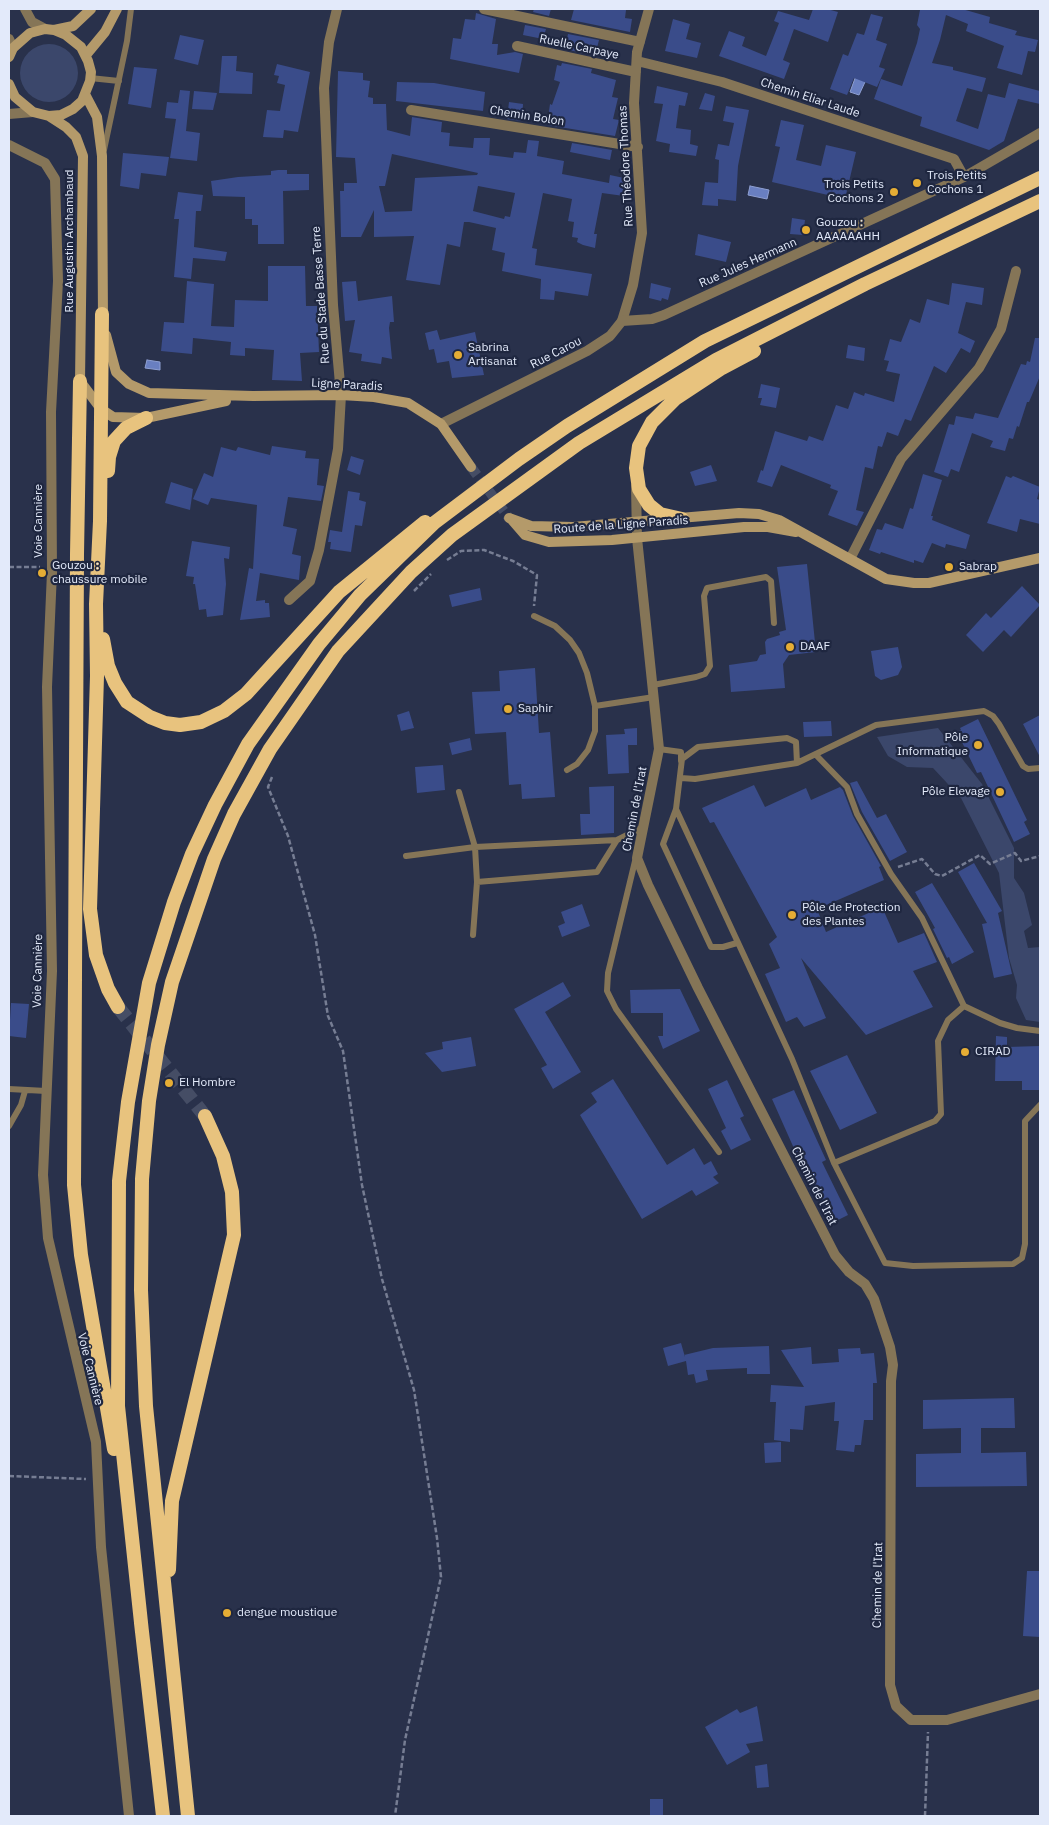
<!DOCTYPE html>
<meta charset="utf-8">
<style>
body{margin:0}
#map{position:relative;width:1049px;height:1825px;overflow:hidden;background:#29314b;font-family:"IBM Plex Sans",sans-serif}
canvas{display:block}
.frame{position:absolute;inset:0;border:10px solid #e3eafa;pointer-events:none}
</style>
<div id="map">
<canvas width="1049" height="1825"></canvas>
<div class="frame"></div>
</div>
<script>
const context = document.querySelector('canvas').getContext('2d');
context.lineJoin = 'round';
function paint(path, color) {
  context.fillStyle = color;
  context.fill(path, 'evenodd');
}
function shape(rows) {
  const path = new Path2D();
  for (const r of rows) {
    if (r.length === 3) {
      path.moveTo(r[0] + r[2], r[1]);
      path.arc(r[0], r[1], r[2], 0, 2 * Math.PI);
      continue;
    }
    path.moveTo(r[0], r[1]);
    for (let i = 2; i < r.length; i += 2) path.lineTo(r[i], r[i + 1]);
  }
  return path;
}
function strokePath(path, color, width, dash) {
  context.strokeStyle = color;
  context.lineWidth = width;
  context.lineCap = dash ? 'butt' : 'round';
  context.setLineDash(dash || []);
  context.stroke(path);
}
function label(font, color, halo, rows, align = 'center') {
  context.font = font + ' "IBM Plex Sans",sans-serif';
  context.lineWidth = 4.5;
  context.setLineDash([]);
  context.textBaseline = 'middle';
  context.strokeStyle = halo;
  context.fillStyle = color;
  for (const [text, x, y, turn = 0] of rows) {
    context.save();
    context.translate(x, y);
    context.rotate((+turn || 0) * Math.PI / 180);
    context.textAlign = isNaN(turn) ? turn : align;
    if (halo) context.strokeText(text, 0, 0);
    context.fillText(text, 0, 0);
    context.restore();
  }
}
const green = shape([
 [49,73,29],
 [938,728,982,784,1014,848,1014,878,1024,893,1032,925,1024,931,1028,948,1040,947,1040,1022,1026,1020,1016,998,1017,985,1009,958,999,873,961,798,933,768,907,767,888,756,877,737]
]);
const water = shape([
 [857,73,865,82,859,95,850,92,857,73],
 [750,186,769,190,767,199,748,195,750,186],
 [147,360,160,362,160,370,145,368,147,360]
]);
const building = shape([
 [534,9,551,9,549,16,533,12],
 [574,9,626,10,625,18,632,19,630,32,571,20],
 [813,9,827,9,838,12,828,42,794,29,783,60,790,63,784,79,719,56,729,31,745,37,742,46,766,56,779,23,774,21,778,11,809,20],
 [924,9,962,9,990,17,989,23,1017,31,1015,35,1038,40,1035,52,1028,51,1022,75,997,68,1004,46,966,31,968,24,946,15,940,40,932,63,953,67,953,70,986,78,982,92,967,88,956,121,978,129,988,94,1005,98,1009,83,1040,91,1040,104,1018,99,1004,141,989,150,920,126,922,117,874,99,881,79,902,86,917,43,920,29,917,25,920,10],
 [476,13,496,19,492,44,498,44,497,55,515,52,523,54,519,73,450,59,453,38,461,39,465,19,475,20],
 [871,14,883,17,876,40,887,44,879,67,885,69,877,87,854,78,847,95,830,89,843,54,848,56,857,33,864,35],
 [673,19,690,24,686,39,701,43,697,58,665,51],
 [525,25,546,29,543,39,523,35],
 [568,34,599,40,595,56,565,49],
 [180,35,204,40,198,65,174,59],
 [222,56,237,56,236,71,253,73,252,94,219,93],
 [562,63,592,69,591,73,616,80,612,97,618,98,613,119,619,120,615,136,547,125,550,104,552,105,560,82,554,80,557,65,561,66],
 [277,64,310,72,298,132,284,130,283,138,263,137,267,110,280,111,285,85,277,83,279,76,274,75],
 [134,67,157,69,151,108,128,104],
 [338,71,363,73,363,80,370,81,368,97,373,98,373,104,386,104,387,130,410,136,412,117,442,122,441,132,450,133,449,146,473,148,474,138,490,138,489,155,513,158,514,152,526,153,528,140,539,141,537,156,564,161,562,174,609,183,610,175,624,178,623,186,626,186,624,196,602,193,594,234,597,234,595,248,583,245,577,242,578,238,572,237,574,222,568,221,572,199,543,193,532,248,537,249,535,265,592,274,588,296,555,291,554,300,540,299,541,279,502,271,505,253,492,250,496,228,469,222,464,222,460,247,447,244,440,285,406,280,414,236,374,237,374,210,361,237,341,237,340,191,344,191,344,183,357,183,355,158,336,157],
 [392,154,478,173,477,175,415,178,412,211,385,212,379,186,385,186],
 [478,186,515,193,510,217,505,216,504,219,473,211],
 [397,82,434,83,485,92,483,111,396,101],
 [657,86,688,93,685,106,679,105,676,128,691,130,690,144,698,146,696,156,669,152,670,144,656,141,663,104,654,103],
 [180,90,190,91,186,131,200,133,197,161,170,158,176,119,165,118,167,102,178,103],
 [194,91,217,93,213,110,192,109],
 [705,93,715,96,712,111,699,109],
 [509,102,523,104,522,121,507,119],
 [726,106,749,110,738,166,736,201,718,199,718,206,702,205,705,182,718,183,719,160,715,159,718,144,729,146,734,123,723,121],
 [781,120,804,125,796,160,821,166,826,145,856,152,845,199,772,182,780,147,775,146],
 [572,143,612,150,610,160,570,152],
 [123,153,169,157,166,176,141,173,139,189,120,186],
 [278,170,287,170,287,174,309,174,309,190,283,191,284,244,258,244,258,225,252,225,252,219,245,219,245,197,213,196,211,181,238,177,271,175,271,171],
 [178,192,203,195,201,211,196,211,194,247,227,252,225,261,193,258,191,279,174,277,179,219,174,219],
 [792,218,805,220,803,235,790,234],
 [698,234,731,242,726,262,695,255],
 [268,266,305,266,306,306,317,306,319,352,300,353,302,381,272,380,274,350,245,348,245,356,230,355,231,342,193,338,192,354,161,351,164,322,184,323,187,281,214,284,211,326,234,327,235,300,268,301],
 [356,281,358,301,392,296,394,322,390,322,389,328,392,359,382,357,381,364,361,361,362,354,349,352,355,320,345,321,342,282],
 [651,283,671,288,668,300,662,298,661,301,649,298],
 [952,283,984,288,982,305,966,302,958,333,975,341,970,353,961,348,946,373,934,366,911,421,905,419,898,436,887,432,882,447,878,446,873,469,865,467,856,510,864,512,857,526,828,515,838,491,830,488,831,485,781,465,772,487,757,482,761,470,763,471,775,431,807,441,809,436,823,441,836,405,848,409,854,392,864,396,865,393,894,402,900,374,886,371,889,361,884,360,890,339,901,342,910,319,920,323,927,299,949,305],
 [437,330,440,340,475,332,484,375,452,378,449,361,437,363,434,349,429,350,425,333],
 [1035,338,1040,338,1040,376,1029,402,1027,402,1019,427,1017,426,1013,439,1009,438,1005,451,990,447,993,441,972,433,959,472,951,469,948,477,934,472,949,424,954,425,956,416,973,419,975,413,998,418,1021,364,1026,365,1027,361,1030,362],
 [848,345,865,348,864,361,846,358],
 [761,384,780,388,776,408,760,405,762,398,758,398],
 [272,446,306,451,305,458,319,459,317,485,324,486,321,501,288,497,283,526,297,529,292,554,301,556,299,580,260,573,256,601,265,600,265,603,269,603,270,617,240,620,249,568,253,569,257,505,211,498,208,505,193,499,204,473,213,477,221,447,236,451,238,447,270,455],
 [351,456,364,460,360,475,347,470],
 [711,465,717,481,695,486,690,472],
 [923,474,942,480,931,516,933,516,932,520,970,535,966,549,946,544,945,548,932,543,923,563,914,560,914,563,881,552,880,554,869,550,877,529,882,530,885,523,903,529,910,508,913,509],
 [1006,476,1011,478,1013,476,1040,487,1037,499,1040,500,1040,524,1020,519,1017,532,987,523],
 [171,482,193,489,190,510,165,503],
 [348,491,360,493,359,500,366,502,362,526,355,525,351,552,330,549,331,542,328,542,330,530,342,532],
 [192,541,230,547,229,559,224,558,226,584,223,615,207,617,206,609,199,610,195,584,193,584,194,577,186,576],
 [807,564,816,652,789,655,783,664,785,688,731,692,729,665,757,661,760,655,766,654,765,642,767,639,780,635,779,632,786,630,777,567],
 [1022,586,1040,605,1011,637,1004,630,983,652,966,635,986,613,991,618],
 [480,588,482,600,452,607,449,595],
 [898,647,902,667,898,675,881,680,875,676,871,651],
 [535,668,539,733,550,732,555,797,522,799,521,784,509,785,506,732,475,734,472,692,500,691,499,671],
 [409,711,414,728,401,731,397,715],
 [1040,715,1040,757,1023,724],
 [978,719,1027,820,1024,822,1030,834,1014,842,981,772,977,773,957,732,961,730,960,728],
 [831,721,832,736,804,737,803,722],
 [637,728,637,745,628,745,629,773,608,774,606,735,625,734,624,729],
 [470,738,472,750,452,755,449,743],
 [443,765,445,790,417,793,415,767],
 [857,781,877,818,886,814,907,852,890,861,862,812,850,783],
 [754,785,765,807,806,788,811,800,840,787,843,790,853,816,881,866,879,867,884,880,817,909,826,932,882,907,898,943,924,933,937,962,913,971,933,1007,866,1035,801,958,826,1018,804,1027,797,1017,786,1022,765,974,780,968,769,944,777,937,714,822,710,823,702,808],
 [614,786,614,833,581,835,580,814,590,814,589,787],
 [974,863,1002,911,998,913,1012,974,994,978,982,924,987,923,958,872],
 [932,883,974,952,952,964,949,957,947,958,933,929,935,928,915,892],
 [582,904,590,926,562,937,558,926,565,923,561,912],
 [563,982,571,996,545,1012,581,1072,553,1089,541,1068,547,1065,514,1009],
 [680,989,700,1031,663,1049,658,1036,663,1036,663,1013,631,1013,630,990],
 [11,1003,29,1004,26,1038,9,1036],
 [996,1036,1007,1037,1007,1047,1040,1046,1040,1090,1022,1090,1022,1081,995,1081],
 [471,1037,476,1066,442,1072,425,1053,443,1049,442,1042],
 [847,1055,877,1113,840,1130,810,1071],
 [613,1079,667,1165,694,1148,704,1165,711,1161,718,1174,713,1177,719,1183,696,1196,692,1190,642,1219,580,1115,597,1102,591,1093],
 [727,1080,744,1116,740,1118,751,1140,731,1150,721,1131,726,1128,708,1089],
 [794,1090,826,1160,822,1162,848,1215,832,1223,807,1170,804,1171,772,1099],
 [681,1343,685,1357,684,1355,713,1348,769,1346,770,1374,747,1374,747,1368,706,1370,708,1380,696,1383,694,1374,688,1375,686,1361,668,1366,663,1348],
 [811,1347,812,1364,839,1362,838,1349,860,1348,861,1354,874,1353,877,1383,873,1383,873,1420,864,1420,861,1445,855,1445,854,1452,836,1450,839,1421,834,1421,835,1402,805,1406,803,1430,790,1429,790,1442,774,1440,776,1402,770,1402,771,1385,804,1387,781,1350],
 [1014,1398,1015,1428,981,1428,981,1453,1026,1452,1027,1486,916,1487,916,1454,961,1453,961,1428,923,1429,923,1400],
 [781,1442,781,1462,765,1463,764,1443],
 [1027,1571,1040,1571,1040,1637,1023,1636],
 [757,1706,763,1741,746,1744,750,1752,727,1765,705,1727,737,1709,740,1713],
 [767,1764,769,1787,757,1788,755,1766],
 [650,1799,663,1799,663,1816,650,1816]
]);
const secondaryTunnel = shape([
 [471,467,509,518]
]);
const trunkTunnel = shape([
 [118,1007,205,1116]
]);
const path = shape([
 [447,560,461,551,484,550,513,561,537,575,534,606],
 [9,567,40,567],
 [414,591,431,574],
 [272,777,268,787,288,836,315,935,328,1016,343,1051,362,1185,382,1279,414,1390,437,1538,441,1577,405,1740,395,1816],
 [898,867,922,859,935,874,942,876,980,855,990,864,1015,853,1021,861,1040,856],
 [9,1476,86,1479],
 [925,1816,928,1732]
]);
const service = shape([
 [90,78,119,81],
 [104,150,127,41,131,9],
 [534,616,555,626,570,640,579,653,587,673,595,706],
 [653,685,696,677,705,674,710,666,704,596,707,588,766,577,771,581,774,623],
 [659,749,681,752,681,761],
 [816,755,847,787,857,814,891,874,922,918,964,1006,1000,1023,1017,1028,1040,1031],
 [567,770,577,764,588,750,595,731,595,706,654,697],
 [681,778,695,779,797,763,876,725,984,711,993,716,999,724,1023,766,1028,769,1040,768],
 [459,792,475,847,477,882,473,935],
 [676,809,792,1059,834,1163,885,1263,913,1266,1013,1264,1022,1258,1025,1244,1025,1121,1040,1105],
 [406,856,475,847,617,840],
 [636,857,608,973,607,991,616,1009,719,1152],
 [477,882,597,872,617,840,643,827],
 [737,943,723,947,711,947,663,844,676,809,682,759,698,747,787,738,796,742,797,763],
 [9,1089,46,1091],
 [9,1126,21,1105,25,1091],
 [834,1163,935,1121,941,1114,938,1041,948,1020,964,1006]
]);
const minor = shape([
 [484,9,640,42],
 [517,46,636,72],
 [637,61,722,82,954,159,964,177],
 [411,110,638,147],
 [9,145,45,163,55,179,58,281,51,412,52,572,47,687,52,971,43,1175,48,1238,96,1442,101,1547,129,1816],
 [622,321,633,285,642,233,634,103,637,52,649,9],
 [636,486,637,538,659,749,637,858,648,885,698,988,835,1255,849,1272,865,1284,874,1299,890,1347,893,1365,891,1381,890,1685,896,1706,911,1720,947,1720,1040,1694],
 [850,559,901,459,979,368,1001,329,1016,271],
 [289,600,310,581,319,550,338,449,341,395,333,305,324,88,329,42,337,9]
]);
const tertiary = shape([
 [25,9,32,22,45,29],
 [9,39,13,48],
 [9,114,33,112],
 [441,424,587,351,610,336,622,321,652,319,664,315,964,177,1040,133]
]);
const secondary = shape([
 [54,30,73,26,91,9],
 [86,55,105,32,117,9],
 [9,57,13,48,30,33,45,29,54,30,66,35,81,47,88,61,91,72,90,81,82,101,73,109,61,115,49,116,33,112,15,97,9,84],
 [86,96,97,117,102,156,103,321],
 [49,116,66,127,76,137,83,156,80,381,101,409,113,417,146,418,226,401],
 [106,335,116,372,129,384,149,393,253,396,341,395,374,397,408,403,441,424,471,467],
 [509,518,531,526,573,527,739,513,759,514,779,520,886,579,914,583,929,583,1040,558],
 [512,520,525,535,549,542,612,540,744,527,768,527,796,532]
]);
const trunk = shape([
 [102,314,100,521,96,604,97,676,90,909,96,955,108,989,118,1007],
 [80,381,77,554,74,1185,81,1255,114,1449],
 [108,471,109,457,114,441,126,428,146,418],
 [682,519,660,514,649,505,639,489,636,468,639,446,652,422,675,399,722,368,754,351],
 [103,639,108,666,115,683,127,702,150,717,165,723,180,725,201,722,224,711,246,694,339,592,425,522],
 [169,1570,172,1501,234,1235,232,1192,223,1156,205,1116],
 [141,1623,163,1816],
 [142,1632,118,1406,119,1181,128,1102,149,983,174,902,192,854,215,805,248,744,319,644,360,595,434,523,519,459,567,426,705,341,1040,178],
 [188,1816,146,1406,141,1290,142,1179,149,1101,158,1045,172,982,214,859,234,814,270,749,338,651,411,572,452,535,579,443,716,360,865,284,1040,201]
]);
const markers = [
 [917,183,5,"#e5ad35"],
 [894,192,5,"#e5ad35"],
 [806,230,5,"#e5ad35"],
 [458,355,5,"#e5ad35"],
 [949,567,5,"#e5ad35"],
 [42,573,5,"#e5ad35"],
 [790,647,5,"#e5ad35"],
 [508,709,5,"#e5ad35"],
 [978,745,5,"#e5ad35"],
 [1000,792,5,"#e5ad35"],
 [792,915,5,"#e5ad35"],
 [965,1052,5,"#e5ad35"],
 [169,1083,5,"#e5ad35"],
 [227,1613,5,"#e5ad35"]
];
const streetNames = [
 ["Ruelle Carpaye",579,47,12],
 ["Chemin Eliar Laude",810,98,18],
 ["Chemin Bolon",527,116,9],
 ["Rue Théodore Thomas",626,166,-93],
 ["Rue Augustin Archambaud",70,241,-90],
 ["Rue Jules Hermann",748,263,-24],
 ["Rue du Stade Basse Terre",321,295,-94],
 ["Rue Carou",556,353,-27],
 ["Ligne Paradis",347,385,3],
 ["Voie Cannière",39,521,-90],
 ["Route de la Ligne Paradis",621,525,-4],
 ["Chemin de l'Irat",635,809,-79],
 ["Voie Cannière",38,971,-89],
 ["Chemin de l'Irat",814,1186,63],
 ["Voie Cannière",90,1369,76],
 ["Chemin de l'Irat",878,1585,-89]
];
const poiNames = [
 ["Trois Petits",927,176],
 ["Cochons 1",927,190],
 ["Trois Petits",884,185,"right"],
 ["Cochons 2",884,199,"right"],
 ["Gouzou :",816,223],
 ["AAAAAAHH",816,237],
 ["Sabrina",468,348],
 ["Artisanat",468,362],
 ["Gouzou :",52,566],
 ["chaussure mobile",52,580],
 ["Sabrap",959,567],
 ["DAAF",800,647],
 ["Saphir",518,709],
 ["Pôle",968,738,"right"],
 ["Informatique",968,752,"right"],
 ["Pôle Elevage",990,792,"right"],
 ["Pôle de Protection",802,908],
 ["des Plantes",802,922],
 ["CIRAD",975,1052],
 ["El Hombre",179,1083],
 ["dengue moustique",237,1613]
];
paint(green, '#3b476b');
paint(water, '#697fc1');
strokePath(water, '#8e9fd2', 1);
paint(building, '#3a4c8a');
strokePath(secondaryTunnel, '#454d65', 10, [10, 5]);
strokePath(trunkTunnel, '#454d65', 14, [14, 7]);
strokePath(path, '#767d93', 2.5, [5, 2.5]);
strokePath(service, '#857557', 6);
strokePath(minor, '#857557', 10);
strokePath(tertiary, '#857557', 10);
strokePath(secondary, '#b49a6a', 10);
strokePath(trunk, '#e8c37e', 14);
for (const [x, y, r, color] of markers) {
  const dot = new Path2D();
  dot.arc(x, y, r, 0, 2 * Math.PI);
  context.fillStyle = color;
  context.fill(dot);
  strokePath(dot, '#1f2740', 2);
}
label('12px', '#e3eafa', '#1f2740', streetNames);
label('12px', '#e3eafa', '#1f2740', poiNames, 'left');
</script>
